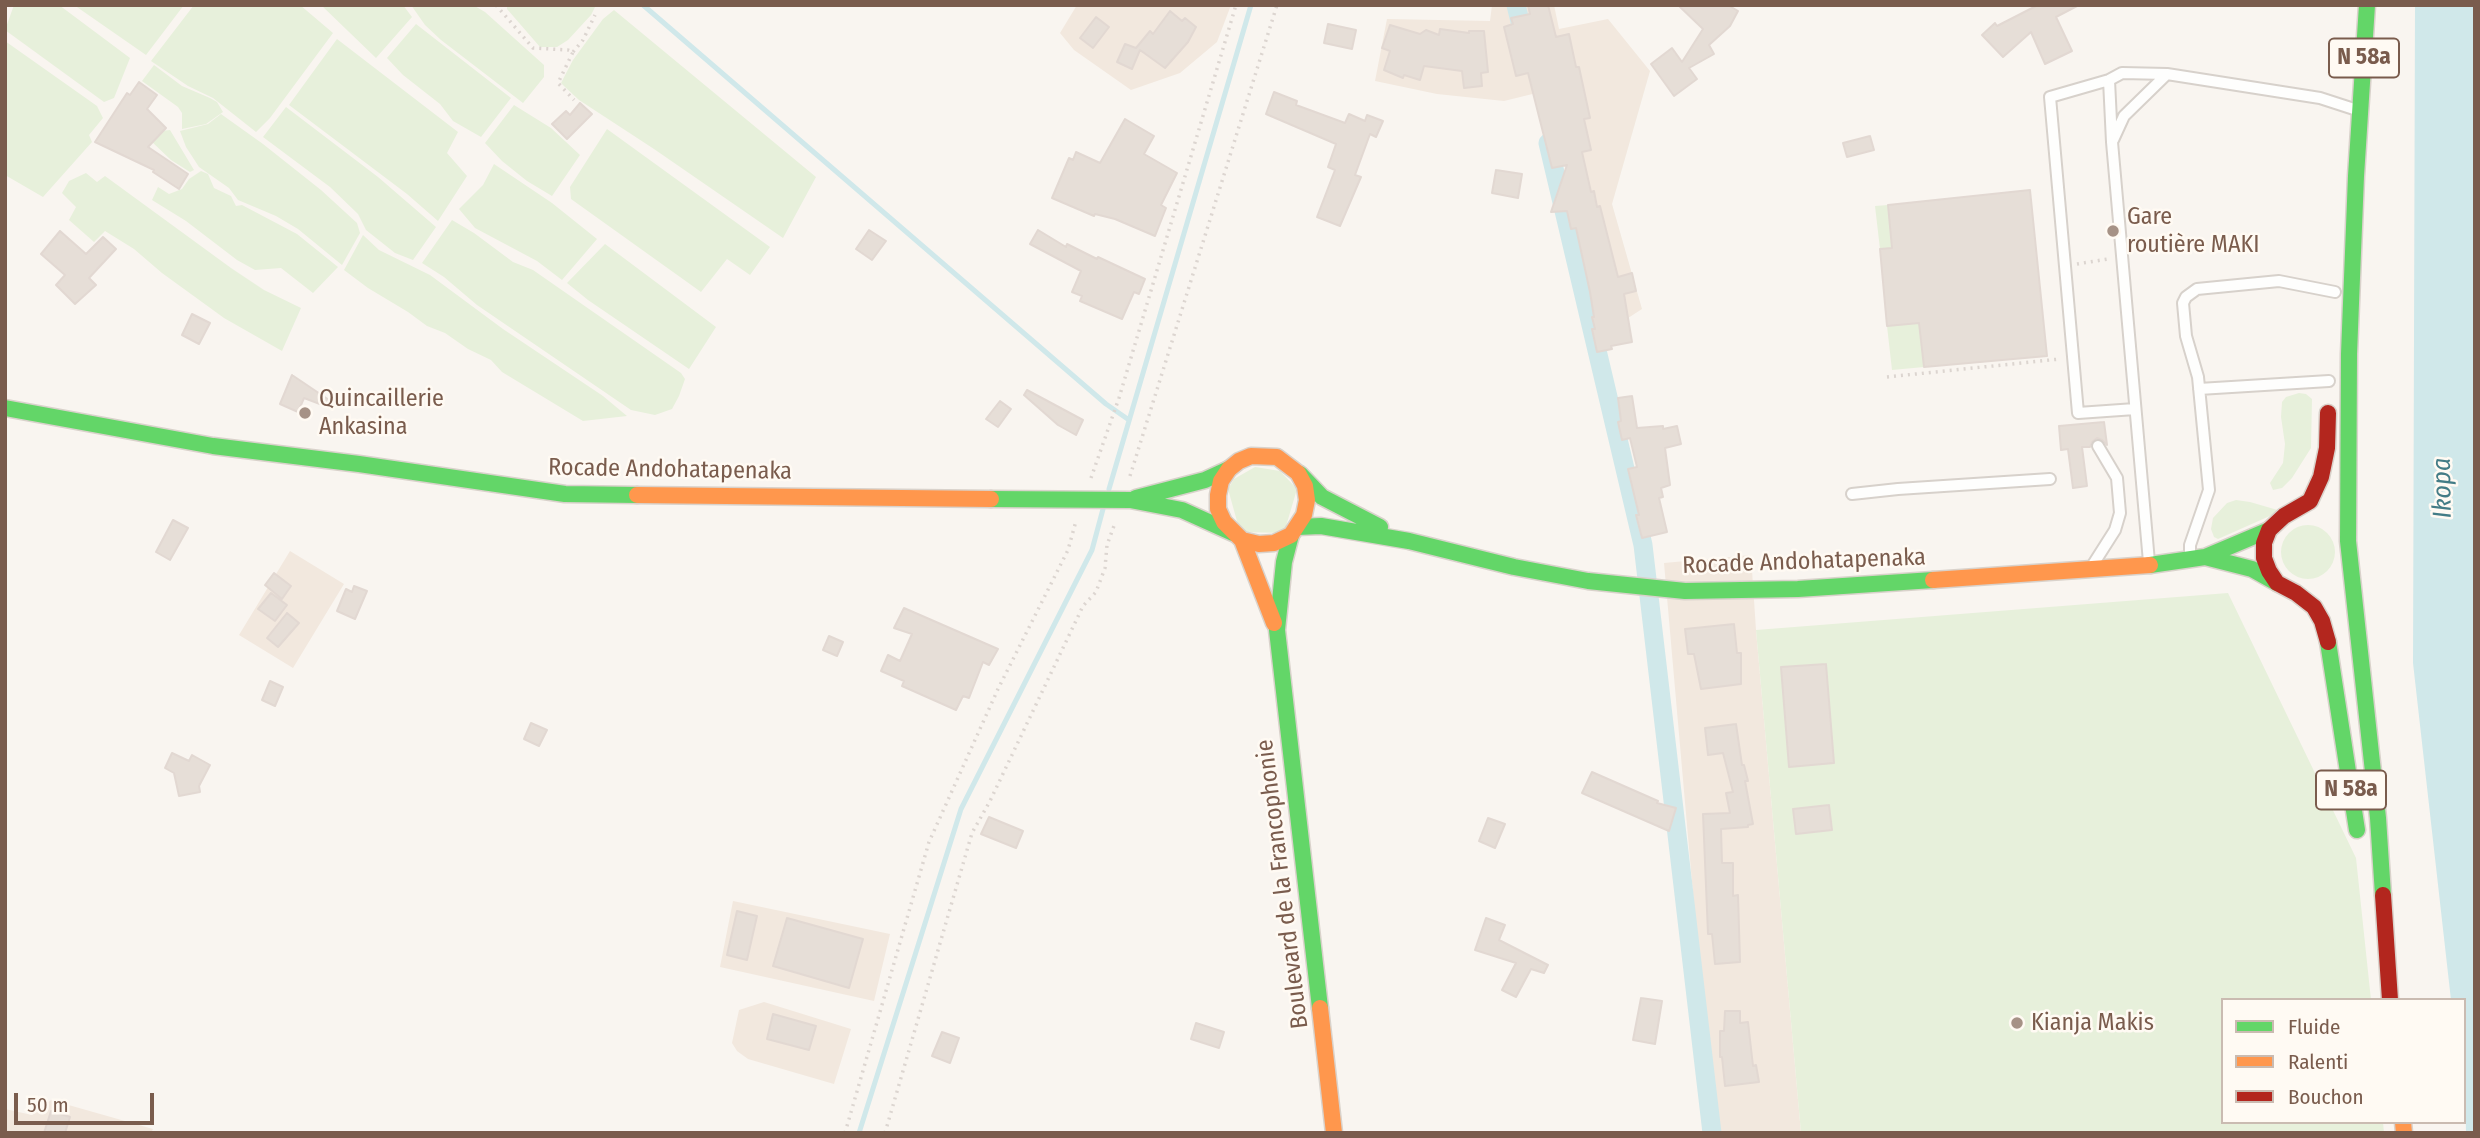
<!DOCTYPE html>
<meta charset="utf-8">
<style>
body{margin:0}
#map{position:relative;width:2480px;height:1138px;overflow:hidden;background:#f9f5f0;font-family:"Fira Sans Condensed",sans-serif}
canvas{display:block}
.frame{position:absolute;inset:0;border:7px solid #7a5c4d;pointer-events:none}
.legend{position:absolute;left:2221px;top:998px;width:245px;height:126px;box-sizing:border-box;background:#fffaf3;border:2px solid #cabbb1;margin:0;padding:9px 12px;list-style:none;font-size:21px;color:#7a5c4d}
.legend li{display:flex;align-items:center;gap:14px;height:35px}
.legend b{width:35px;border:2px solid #cabbb1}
.scale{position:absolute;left:14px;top:1093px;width:140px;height:32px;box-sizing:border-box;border:4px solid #7a5c4d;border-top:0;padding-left:9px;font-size:21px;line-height:24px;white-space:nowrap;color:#7a5c4d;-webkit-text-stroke:5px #fffaf3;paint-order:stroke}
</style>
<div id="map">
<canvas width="2480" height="1138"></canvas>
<div class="frame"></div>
<ul class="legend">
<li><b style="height:9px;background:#63d668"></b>Fluide</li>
<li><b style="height:9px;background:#ff974d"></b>Ralenti</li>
<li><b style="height:9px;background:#b3261e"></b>Bouchon</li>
</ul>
<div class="scale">50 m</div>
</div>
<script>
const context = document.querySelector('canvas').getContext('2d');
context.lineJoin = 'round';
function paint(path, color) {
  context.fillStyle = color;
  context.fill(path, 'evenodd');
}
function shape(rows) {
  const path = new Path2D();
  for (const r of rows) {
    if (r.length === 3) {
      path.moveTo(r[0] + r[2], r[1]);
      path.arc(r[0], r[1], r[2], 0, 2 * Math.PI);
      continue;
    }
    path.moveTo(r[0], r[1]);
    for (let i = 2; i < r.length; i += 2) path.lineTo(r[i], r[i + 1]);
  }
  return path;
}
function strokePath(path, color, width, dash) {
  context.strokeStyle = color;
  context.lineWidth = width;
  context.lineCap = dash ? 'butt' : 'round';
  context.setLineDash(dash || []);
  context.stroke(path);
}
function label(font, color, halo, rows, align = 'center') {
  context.font = font + ' "Fira Sans Condensed",sans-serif';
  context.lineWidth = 5;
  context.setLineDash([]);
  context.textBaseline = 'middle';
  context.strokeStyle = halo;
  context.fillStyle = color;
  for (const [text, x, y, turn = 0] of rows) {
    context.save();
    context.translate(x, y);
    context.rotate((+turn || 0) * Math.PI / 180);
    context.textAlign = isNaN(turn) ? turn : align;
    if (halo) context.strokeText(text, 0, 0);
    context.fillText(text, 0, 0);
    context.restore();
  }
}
const residential = shape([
 [1077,5,1231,5,1217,42,1180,73,1131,90,1074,50,1060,33],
 [1492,5,1554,5,1559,29,1608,19,1650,71,1612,204,1642,309,1608,331,1552,111,1569,85,1504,101,1437,94,1375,81,1387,19,1490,21],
 [290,551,344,584,293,668,239,635],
 [1751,555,1756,630,1801,1133,1714,1133,1664,563],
 [733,901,890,934,874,1001,720,967],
 [764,1002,851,1029,834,1084,748,1059,737,1051,732,1043,739,1010],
 [51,1100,153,1129,151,1133,5,1133,5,1109,32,1115]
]);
const green = shape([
 [14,5,59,5,130,58,114,98,104,102,5,30],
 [74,5,184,5,146,55],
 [194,5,300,5,333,33,270,118,256,132,213,98,188,86,151,61],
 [321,5,403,5,412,17,376,58],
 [411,5,473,5,485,12,544,65,544,77,523,103,441,40,425,25],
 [507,5,596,5,591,15,568,40,557,47,540,47,507,9],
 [614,10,816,177,783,238,654,149,579,100,565,87,561,83,573,60,603,19],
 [416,24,511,98,481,137,453,121,440,104,403,75,387,58],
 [337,39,458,132,447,153,467,176,438,221,407,194,289,105],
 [5,41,97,106,103,118,89,135,92,142,43,197,5,175],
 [154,65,182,86,210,98,217,102,223,112,206,124,182,129,182,113,178,107,142,81],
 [514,105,551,128,580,155,552,196,527,181,502,161,485,143],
 [286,107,378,177,436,227,413,260,395,253,366,230,358,214,330,187,263,137],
 [221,114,263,144,321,190,357,223,360,233,342,265,298,229,276,216,238,200,229,188,199,167,186,147,180,131,208,124],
 [607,129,770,247,750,275,727,259,701,292,571,199,570,187],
 [170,130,194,170,190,172,171,160,151,141,161,131],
 [494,164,552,203,597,239,562,280,537,261,475,228,459,209,483,185],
 [201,171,208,174,214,188,231,196,236,206,242,205,297,234,338,267,313,293,281,268,255,270,237,260,186,221,152,200,158,187,169,194,182,189,189,179],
 [86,173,97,182,105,176,231,268,264,290,301,308,282,351,224,318,162,273,134,249,105,231,94,242,69,220,76,207,62,193,69,181],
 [1888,205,1892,248,1880,249,1875,206],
 [452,220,474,233,513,262,533,270,681,373,685,379,679,396,672,409,655,415,631,410,477,305,444,277,422,263],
 [363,235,379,250,430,275,503,329,603,396,627,416,583,421,502,372,491,360,468,349,445,333,427,326,408,312,368,288,344,270],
 [605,244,716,327,689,369,588,300,567,283],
 [1919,323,1924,367,1892,370,1887,326],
 [2299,393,2306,394,2312,399,2311,448,2292,478,2282,488,2273,490,2270,483,2283,463,2285,444,2281,417,2282,402,2286,397],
 [1255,467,1280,471,1297,489,1284,533,1240,532,1228,489,1234,479],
 [2236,500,2250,502,2281,511,2218,539,2214,537,2211,529,2213,518,2227,503],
 [2308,552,27],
 [2228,593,2356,858,2371,1000,2223,1000,2223,1122,2383,1122,2384,1133,1801,1133,1756,630]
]);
const water = shape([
 [2415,5,2475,5,2475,1133,2466,1133,2464,1000,2451,1000,2413,663]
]);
const stream = shape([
 [643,5,1106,404,1129,420],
 [1109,489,1251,5],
 [859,1133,961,809,1092,550,1103,509]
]);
const canal = shape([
 [1516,5,1525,42],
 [1548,143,1643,545,1712,1133]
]);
const building = shape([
 [1528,5,1548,5,1556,37,1569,34,1576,67,1579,67,1590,118,1584,119,1591,150,1582,152,1591,192,1594,191,1597,207,1600,206,1618,277,1632,273,1636,291,1624,294,1632,342,1611,346,1612,349,1597,352,1592,329,1595,329,1592,317,1594,317,1590,292,1576,228,1571,229,1567,211,1551,212,1567,165,1552,168,1528,73,1516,76,1504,27,1513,24,1511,18,1530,14,1528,5],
 [1678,5,1728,5,1738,11,1730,26,1709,45,1714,54,1689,68,1697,79,1674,96,1651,64,1672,48,1682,62,1703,29,1678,5],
 [2038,5,2079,5,2056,17,2072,51,2045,64,2031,32,2003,57,1982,35,1995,23,1997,26,2038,5],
 [1170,11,1182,21,1185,18,1196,27,1188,42,1165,68,1140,50,1132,69,1117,62,1125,44,1136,48,1150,31,1153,34,1170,11],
 [1096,17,1109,27,1093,48,1080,38,1096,17],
 [1328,24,1356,30,1352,49,1324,43,1328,24],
 [1390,25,1420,34,1426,30,1439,35,1440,29,1469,33,1469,31,1484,31,1488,72,1481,73,1482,86,1464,88,1462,71,1424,66,1420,80,1404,75,1403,78,1384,70,1390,51,1382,48,1390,25],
 [139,82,157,95,147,109,166,128,148,147,188,174,179,189,153,172,154,170,95,142,127,93,130,95,139,82],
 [1274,92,1297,101,1296,105,1345,123,1349,114,1365,121,1367,115,1383,121,1376,137,1370,134,1355,175,1361,177,1340,226,1317,217,1335,170,1328,167,1336,144,1266,114,1274,92],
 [580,103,592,114,567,139,552,124,566,111,570,115,580,103],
 [1125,119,1154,136,1144,154,1177,173,1161,205,1166,208,1155,236,1115,219,1095,214,1094,216,1052,198,1069,158,1073,160,1076,152,1100,163,1125,119],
 [1870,136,1874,150,1847,157,1843,143,1870,136],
 [1496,170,1522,174,1518,198,1492,193,1496,170],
 [2030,190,2047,356,1924,367,1919,323,1887,326,1880,249,1892,248,1888,205,2030,190],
 [869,230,886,241,872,260,856,249,869,230],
 [1038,230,1066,247,1067,244,1097,259,1098,257,1145,279,1139,294,1134,292,1122,319,1080,301,1082,296,1072,292,1081,271,1030,244,1038,230],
 [60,231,86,254,103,237,116,249,89,278,96,285,75,304,56,285,65,275,41,254,60,231],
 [192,314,210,323,199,344,182,335,192,314],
 [292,375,335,404,333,409,304,398,298,412,280,404,292,375],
 [1027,390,1083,420,1076,435,1058,425,1024,395,1027,390],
 [1632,396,1637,428,1663,426,1663,429,1677,426,1681,444,1665,448,1670,485,1661,488,1663,497,1659,498,1667,532,1642,538,1636,515,1639,515,1628,469,1637,467,1630,438,1622,440,1618,422,1621,421,1618,398,1632,396],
 [1000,401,1011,409,998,427,986,419,1000,401],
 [2104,422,2107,445,2102,440,2097,438,2092,442,2090,447,2082,447,2087,486,2073,488,2068,449,2061,450,2059,426,2104,422],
 [173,520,188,528,170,560,156,552,173,520],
 [274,573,291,586,282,599,265,585,274,573],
 [354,586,367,591,355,619,337,611,346,589,352,592,354,586],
 [271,593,287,605,275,621,258,609,271,593],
 [904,608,998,649,989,665,983,662,969,698,963,696,956,710,902,686,904,681,881,671,888,655,900,661,912,634,894,628,904,608],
 [287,613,299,623,278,647,267,638,287,613],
 [1734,624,1737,653,1741,653,1741,684,1701,689,1694,654,1688,654,1685,629,1734,624],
 [829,636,843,642,837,656,823,650,829,636],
 [1826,664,1834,763,1789,767,1781,667,1826,664],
 [270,681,283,687,275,706,262,700,270,681],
 [531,723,547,730,539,746,524,739,531,723],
 [1736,724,1742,765,1744,765,1748,781,1745,781,1753,824,1748,825,1748,827,1721,829,1722,863,1733,863,1733,896,1738,895,1740,962,1715,964,1712,934,1708,934,1703,814,1730,813,1726,793,1733,792,1723,753,1708,755,1705,728,1736,724],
 [172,753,189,761,192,755,210,765,199,786,200,792,179,796,174,773,165,768,172,753],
 [1592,772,1658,801,1657,803,1676,808,1669,831,1582,793,1592,772],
 [1829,805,1832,830,1796,834,1793,809,1829,805],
 [989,817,1023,831,1016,848,981,834,989,817],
 [1488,818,1505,824,1495,848,1479,841,1488,818],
 [737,911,757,916,747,960,727,955,737,911],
 [787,918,863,939,849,988,773,966,787,918],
 [1486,918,1505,925,1499,940,1548,965,1544,973,1531,969,1516,997,1502,990,1516,963,1475,950,1486,918],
 [1641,998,1662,1001,1655,1044,1633,1040,1641,998],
 [1725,1011,1740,1011,1740,1023,1748,1022,1753,1066,1756,1065,1759,1082,1725,1086,1722,1057,1720,1057,1720,1031,1724,1031,1725,1011],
 [773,1014,816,1026,809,1050,767,1039,773,1014],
 [1196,1023,1224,1032,1219,1048,1191,1039,1196,1023],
 [942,1032,959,1038,950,1063,932,1056,942,1032],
 [51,1111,70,1117,65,1133,44,1133,51,1111]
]);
const path = shape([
 [481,5,485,5],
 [496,5,533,48,568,50,573,52,558,83,574,100],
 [573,52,583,40,595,15],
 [2077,264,2108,259],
 [1887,377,2060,359],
 [1130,476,1277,5],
 [1091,478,1119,398,1236,5],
 [845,1133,929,842,998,689,1068,550,1076,521],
 [885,1133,972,833,990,801,1083,606,1096,592,1105,568,1107,545,1115,523]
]);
const lane = shape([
 [2109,80,2112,142,2149,562],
 [2113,140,2124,116,2167,74],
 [2199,389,2329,381],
 [2135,409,2078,413,2050,97,2109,80,2122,73,2167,74,2320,98,2357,110],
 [1852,494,1898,489,2050,479],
 [2190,559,2190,545,2209,490,2198,377,2186,336,2183,303,2186,297,2197,289,2279,281,2335,292],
 [2094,563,2115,530,2120,513,2117,478,2098,446]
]);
const fast = shape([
 [2367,5,2356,176,2349,354,2348,541,2378,818,2383,895],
 [5,408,213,446,359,464,565,494,637,495],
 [1300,474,1322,497,1380,527],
 [1136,498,1205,480,1229,469],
 [991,499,1130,500,1182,510,1233,533],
 [1297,527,1321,526,1409,541,1514,567,1588,581,1685,591,1798,589,1933,580],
 [1291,535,1284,562,1277,630,1320,1008],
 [2205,557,2252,569,2277,583],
 [2150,565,2205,557,2269,530],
 [2328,642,2357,830]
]);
const slow = shape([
 [637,495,991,499],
 [1242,540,1259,544,1274,543,1291,535,1304,515,1307,500,1305,486,1298,473,1277,457,1251,456,1239,461,1229,469,1221,481,1218,495,1218,509,1224,522,1242,540,1274,623],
 [1933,580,2150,565],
 [1320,1008,1334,1133],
 [2403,1122,2404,1133]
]);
const jam = shape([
 [2328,642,2322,621,2314,607,2296,593,2277,583,2269,571,2264,558,2264,543,2269,530,2284,516,2310,501,2321,477,2327,448,2328,413],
 [2383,895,2390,1000]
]);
const markers = [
 [2113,231,7,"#a69286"],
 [305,413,7,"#a69286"],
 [2017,1023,7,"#a69286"]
];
const shields = [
 [2364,58,70],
 [2351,790,70]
];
const shieldNames = [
 ["N 58a",2364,58],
 ["N 58a",2351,790]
];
const poiNames = [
 ["Gare",2127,217],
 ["routière MAKI",2127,245],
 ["Quincaillerie",319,399],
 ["Ankasina",319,427],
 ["Kianja Makis",2031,1023]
];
const streetNames = [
 ["Rocade Andohatapenaka",670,470,1],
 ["Rocade Andohatapenaka",1804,562,-2],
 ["Boulevard de la Francophonie",1283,884,-97]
];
const waterNames = [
 ["Ikopa",2443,488,-91]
];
paint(residential, '#f2e8de');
paint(green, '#e7f0db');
paint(water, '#d0e8ea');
strokePath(stream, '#d0e8ea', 5);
strokePath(canal, '#d0e8ea', 19);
paint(building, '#e6ded7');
strokePath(building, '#e2d8d2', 2);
strokePath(lane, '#d7d1cb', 14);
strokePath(fast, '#d9d2cb', 19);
strokePath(slow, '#d9d2cb', 19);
strokePath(jam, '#d9d2cb', 19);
strokePath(path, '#dcd5d0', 3.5, [2, 5]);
strokePath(lane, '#fefefd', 10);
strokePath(fast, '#63d668', 16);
strokePath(slow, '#ff974d', 16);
strokePath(jam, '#b3261e', 16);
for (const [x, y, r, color] of markers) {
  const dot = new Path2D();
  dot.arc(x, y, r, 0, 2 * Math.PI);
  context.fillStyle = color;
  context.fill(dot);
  strokePath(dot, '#fffaf3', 2.5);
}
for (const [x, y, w] of shields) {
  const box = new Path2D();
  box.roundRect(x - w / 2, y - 19.5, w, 39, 5);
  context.fillStyle = '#fffaf3';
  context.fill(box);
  strokePath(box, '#7a5c4d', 2);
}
label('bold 23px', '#7a5c4d', null, shieldNames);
label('24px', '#7a5c4d', '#fffaf3', poiNames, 'left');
label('24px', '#7a5c4d', '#fffaf3', streetNames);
label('italic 26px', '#437c86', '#fffaf3', waterNames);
</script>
